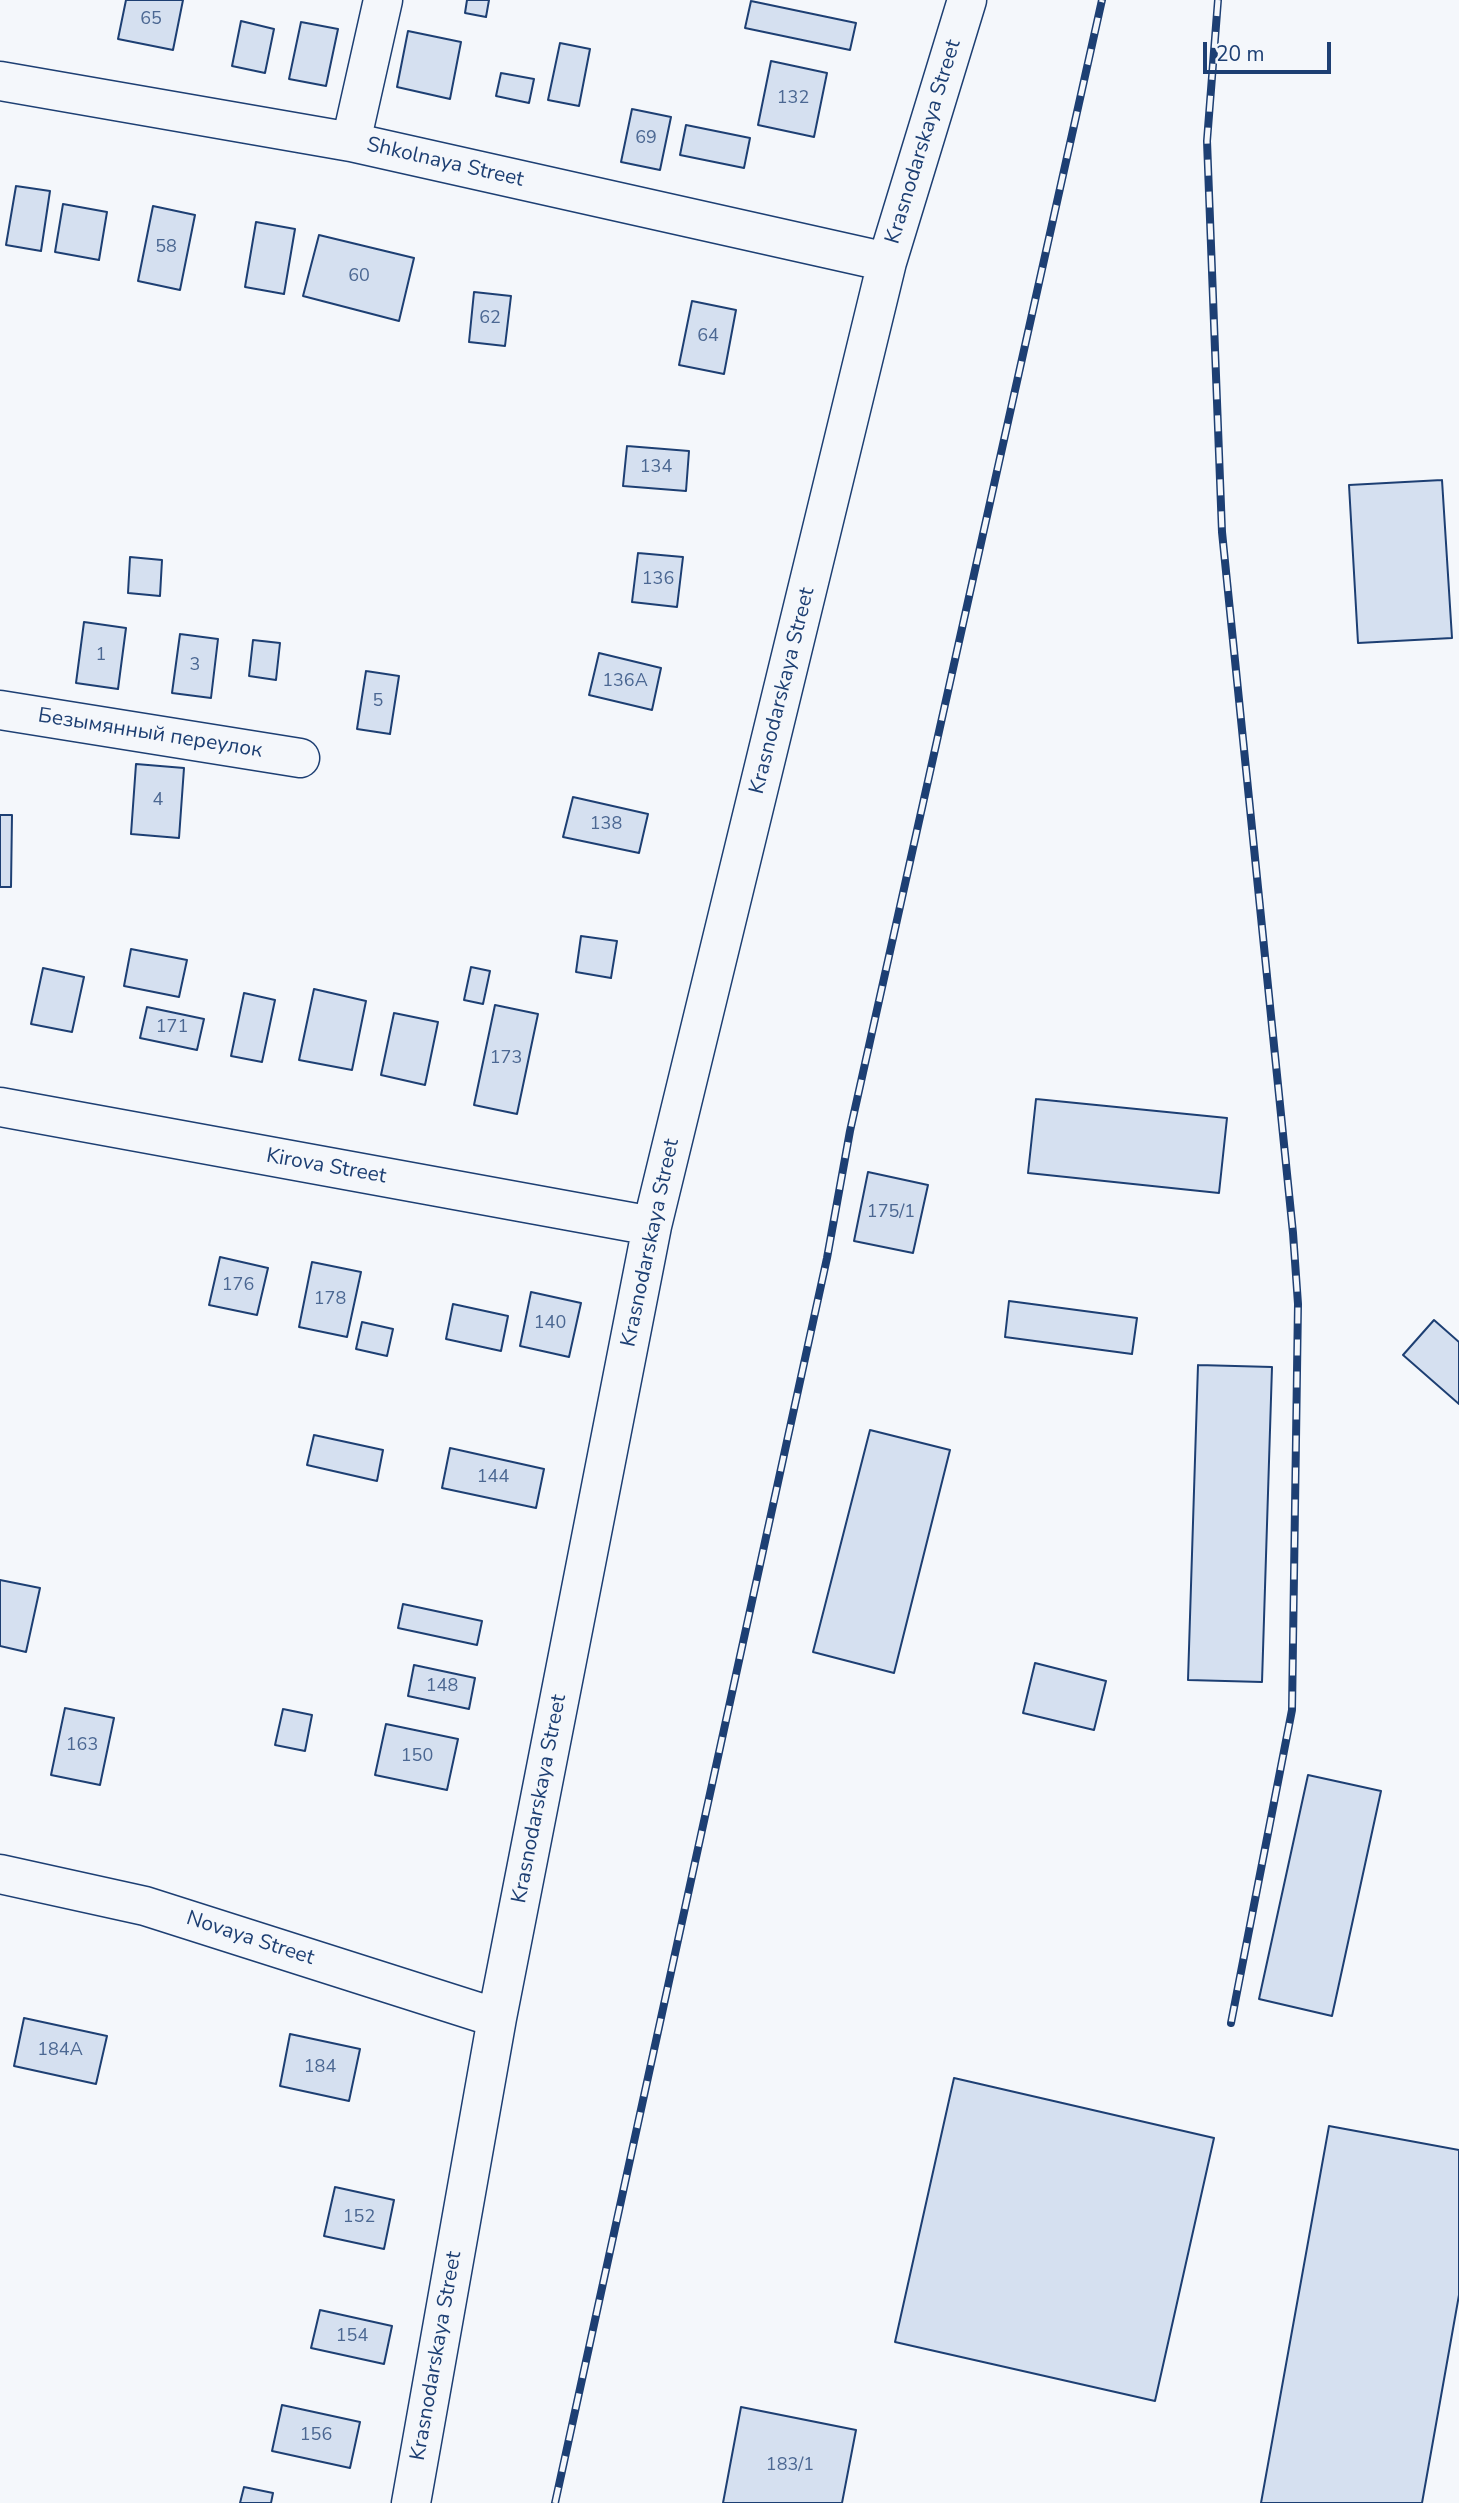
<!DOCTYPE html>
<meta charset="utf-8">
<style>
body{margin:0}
#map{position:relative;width:1459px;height:2503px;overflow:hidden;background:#f4f7fb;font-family:"Nunito Sans",sans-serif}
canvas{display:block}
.scale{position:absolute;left:1203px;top:42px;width:128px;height:32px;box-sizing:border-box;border:4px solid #1d3f73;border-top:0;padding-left:9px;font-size:21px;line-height:24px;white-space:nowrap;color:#1d3f73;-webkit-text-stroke:5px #f4f7fb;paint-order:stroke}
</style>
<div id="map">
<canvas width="1459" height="2503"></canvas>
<div class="scale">20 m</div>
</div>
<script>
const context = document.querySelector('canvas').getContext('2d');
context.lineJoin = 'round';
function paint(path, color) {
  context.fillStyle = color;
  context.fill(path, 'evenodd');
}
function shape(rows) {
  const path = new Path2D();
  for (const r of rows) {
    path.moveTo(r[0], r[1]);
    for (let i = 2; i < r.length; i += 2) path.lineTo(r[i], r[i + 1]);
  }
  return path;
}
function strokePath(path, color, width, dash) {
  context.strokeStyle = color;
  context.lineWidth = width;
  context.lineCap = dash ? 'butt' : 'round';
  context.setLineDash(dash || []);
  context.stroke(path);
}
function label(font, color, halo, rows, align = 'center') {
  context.font = font + ' "Nunito Sans",sans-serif';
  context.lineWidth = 5;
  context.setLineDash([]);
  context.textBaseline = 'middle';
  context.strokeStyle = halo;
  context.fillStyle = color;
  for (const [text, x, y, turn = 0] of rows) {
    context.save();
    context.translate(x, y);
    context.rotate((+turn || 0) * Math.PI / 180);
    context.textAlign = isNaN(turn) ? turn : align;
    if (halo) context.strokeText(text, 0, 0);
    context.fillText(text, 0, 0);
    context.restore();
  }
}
const building = shape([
 [126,0,183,0,173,50,118,39,126,0],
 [467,0,489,0,486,17,465,13,467,0],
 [751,1,856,23,850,50,745,28,751,1],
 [241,21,274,29,265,73,232,66,241,21],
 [301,22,338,29,326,86,289,79,301,22],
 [408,31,461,42,450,99,397,87,408,31],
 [560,43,590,49,579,106,548,100,560,43],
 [771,61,827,73,814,137,758,125,771,61],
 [501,73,534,79,529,103,496,96,501,73],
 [632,109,671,117,660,170,621,162,632,109],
 [686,125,750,138,744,168,680,155,686,125],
 [16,186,50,191,41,251,6,245,16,186],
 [63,204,107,212,99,260,55,252,63,204],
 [153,206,195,215,180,290,138,281,153,206],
 [256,222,295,229,284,294,245,287,256,222],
 [319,235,414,258,399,321,303,296,319,235],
 [474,292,511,296,505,346,469,342,474,292],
 [692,301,736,310,724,374,679,365,692,301],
 [627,446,689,451,686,491,623,486,627,446],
 [1442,480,1452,638,1358,643,1349,485,1442,480],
 [638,553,683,557,677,607,632,602,638,553],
 [130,557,162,560,160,596,128,593,130,557],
 [84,622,126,628,118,689,76,683,84,622],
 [180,634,218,639,211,698,172,693,180,634],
 [253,640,280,643,276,680,249,676,253,640],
 [599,653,661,668,652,710,589,695,599,653],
 [366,671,399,676,390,734,357,729,366,671],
 [136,764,184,768,179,838,131,834,136,764],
 [573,797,648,814,639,853,563,837,573,797],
 [0,815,12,815,11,887,0,887,0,815],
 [581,936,617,941,611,978,576,972,581,936],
 [131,949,187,960,179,997,124,986,131,949],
 [471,967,490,971,483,1004,464,1000,471,967],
 [43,968,84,977,72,1032,31,1024,43,968],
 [314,989,366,1001,352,1070,299,1060,314,989],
 [244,993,275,1000,262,1062,231,1056,244,993],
 [495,1005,538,1014,517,1114,474,1105,495,1005],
 [147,1007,204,1019,197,1050,140,1038,147,1007],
 [394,1013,438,1022,425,1085,381,1075,394,1013],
 [1036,1099,1227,1118,1219,1193,1028,1173,1036,1099],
 [868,1172,928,1185,913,1253,854,1241,868,1172],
 [220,1257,268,1268,257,1315,209,1305,220,1257],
 [312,1262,361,1272,347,1337,299,1327,312,1262],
 [531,1292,581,1303,569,1357,520,1346,531,1292],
 [1009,1301,1137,1318,1132,1354,1005,1337,1009,1301],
 [453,1304,508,1316,501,1351,446,1339,453,1304],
 [1434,1320,1459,1342,1459,1404,1403,1355,1434,1320],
 [362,1322,393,1329,387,1356,356,1349,362,1322],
 [1198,1365,1272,1367,1262,1682,1188,1680,1198,1365],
 [870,1430,950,1450,894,1673,813,1652,870,1430],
 [314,1435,383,1450,377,1481,307,1465,314,1435],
 [450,1448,544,1469,536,1508,442,1488,450,1448],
 [0,1580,40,1588,26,1652,0,1646,0,1580],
 [403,1604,482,1621,477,1645,398,1628,403,1604],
 [1035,1663,1106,1681,1094,1730,1023,1713,1035,1663],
 [414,1665,475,1678,469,1709,408,1696,414,1665],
 [65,1708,114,1718,100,1785,51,1775,65,1708],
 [283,1709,312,1715,305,1751,275,1745,283,1709],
 [386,1724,458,1739,447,1790,375,1775,386,1724],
 [1308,1775,1381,1791,1332,2016,1259,1999,1308,1775],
 [24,2018,107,2036,96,2084,14,2066,24,2018],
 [290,2034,360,2049,349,2101,280,2086,290,2034],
 [954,2078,1214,2138,1155,2401,895,2342,954,2078],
 [1329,2126,1459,2150,1459,2295,1422,2503,1261,2503,1329,2126],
 [335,2187,394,2200,384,2249,324,2236,335,2187],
 [320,2310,392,2326,384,2364,311,2348,320,2310],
 [282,2405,360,2422,350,2468,272,2451,282,2405],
 [741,2407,856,2430,842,2503,723,2503,741,2407],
 [244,2487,273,2493,271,2503,240,2503,244,2487]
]);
const minor = shape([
 [0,81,351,142,887,262],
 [351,142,383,0],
 [0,710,300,758],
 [0,1107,652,1226],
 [0,1874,145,1906,497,2018],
 [411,2503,497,2018,652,1226,887,262,967,0]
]);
const rail = shape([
 [1218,0,1207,141,1222,532,1293,1233,1298,1304,1292,1710,1231,2023],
 [555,2503,827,1258,850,1131,1102,0]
]);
const numberNames = [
 ["65",151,20],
 ["132",793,99],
 ["69",646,139],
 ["58",166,248],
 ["60",359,277],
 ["62",490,319],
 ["64",708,337],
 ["134",656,468],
 ["136",658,580],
 ["1",101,656],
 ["3",195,666],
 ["136А",625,682],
 ["5",378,702],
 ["4",158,801],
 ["138",606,825],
 ["171",172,1028],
 ["173",506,1059],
 ["175/1",891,1213],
 ["176",238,1286],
 ["178",330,1300],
 ["140",550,1324],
 ["144",493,1478],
 ["148",442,1687],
 ["163",82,1746],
 ["150",417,1757],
 ["184А",60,2051],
 ["184",320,2068],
 ["152",359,2218],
 ["154",352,2337],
 ["156",316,2436],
 ["183/1",790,2466]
];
const streetNames = [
 ["Krasnodarskaya Street",924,142,-73],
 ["Shkolnaya Street",445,163,13],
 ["Krasnodarskaya Street",783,691,-76],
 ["Безымянный переулок",150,734,9],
 ["Kirova Street",326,1167,10],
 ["Krasnodarskaya Street",651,1243,-78],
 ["Krasnodarskaya Street",540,1799,-79],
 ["Novaya Street",250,1939,18],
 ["Krasnodarskaya Street",437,2356,-80]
];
paint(building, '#d5e0f0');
strokePath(building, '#1d3f73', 2);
strokePath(minor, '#1d3f73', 41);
strokePath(minor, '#f4f7fb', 38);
strokePath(rail, '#1d3f73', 8);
strokePath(rail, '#f4f7fb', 5, [16]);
label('18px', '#4b6792', null, numberNames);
label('21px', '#1d3f73', '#f4f7fb', streetNames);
</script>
